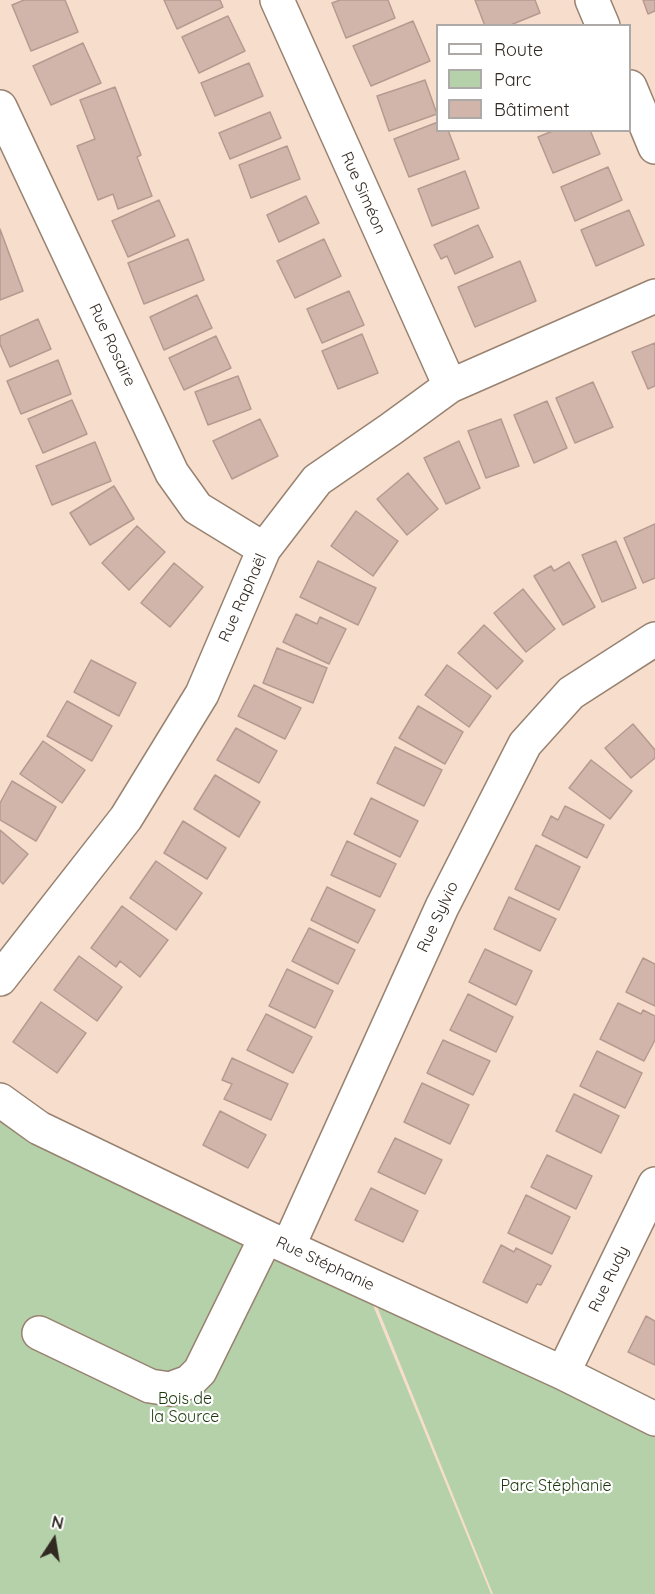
<!DOCTYPE html>
<meta charset="utf-8">
<style>
body{margin:0}
#map{position:relative;width:655px;height:1594px;overflow:hidden;background:#f7decc;font-family:Quicksand,sans-serif}
canvas{display:block}
.legend{position:absolute;left:436px;top:24px;width:195px;height:108px;box-sizing:border-box;background:#fff;border:2px solid #ada9a7;margin:0;padding:8px 10px;list-style:none;font-size:18px;color:#322922}
.legend li{display:flex;align-items:center;gap:12px;height:30px}
.legend b{width:30px;border:2px solid #ada9a7}
.north{position:absolute;left:24px;top:1510px;width:60px;height:60px;-webkit-text-stroke:4px #fff;paint-order:stroke;rotate:12deg;font-size:16px;font-weight:700;line-height:24px;text-align:center;color:#322922}
.north::after{content:'';display:block;margin:auto;width:21px;height:27px;background:#322922;clip-path:polygon(50% 0,100% 100%,50% 72%,0 100%)}
</style>
<div id="map">
<canvas width="655" height="1594"></canvas>
<ul class="legend">
<li><b style="height:8px;background:#fff"></b>Route</li>
<li><b style="height:16px;background:#b5d1a9"></b>Parc</li>
<li><b style="height:16px;background:#d1b5aa"></b>Bâtiment</li>
</ul>
<div class="north">N</div>
</div>
<script>
const context = document.querySelector('canvas').getContext('2d');
context.lineJoin = 'round';
function paint(path, color) {
  context.fillStyle = color;
  context.fill(path, 'evenodd');
}
function shape(rows) {
  const path = new Path2D();
  for (const r of rows) {
    path.moveTo(r[0], r[1]);
    for (let i = 2; i < r.length; i += 2) path.lineTo(r[i], r[i + 1]);
  }
  return path;
}
function strokePath(path, color, width, dash) {
  context.strokeStyle = color;
  context.lineWidth = width;
  context.lineCap = dash ? 'butt' : 'round';
  context.setLineDash(dash || []);
  context.stroke(path);
}
function label(font, color, halo, rows, align = 'center') {
  context.font = font + ' Quicksand,sans-serif';
  context.lineWidth = 4.5;
  context.setLineDash([]);
  context.textBaseline = 'middle';
  context.strokeStyle = halo;
  context.fillStyle = color;
  for (const [text, x, y, turn = 0] of rows) {
    context.save();
    context.translate(x, y);
    context.rotate((+turn || 0) * Math.PI / 180);
    context.textAlign = isNaN(turn) ? turn : align;
    if (halo) context.strokeText(text, 0, 0);
    context.fillText(text, 0, 0);
    context.restore();
  }
}
const green = shape([
 [0,1100,368,1293,491,1594,0,1594],
 [368,1284,655,1422,655,1594,493,1594]
]);
const building = shape([
 [24,0,65,0,78,32,31,51,12,5,24,0],
 [164,0,220,0,223,7,177,29,164,0],
 [340,0,388,0,395,18,346,38,332,3,340,0],
 [475,0,535,0,540,13,508,26,485,26,475,0],
 [643,0,655,0,655,11,648,14,643,0],
 [228,16,245,51,199,73,182,37,228,16],
 [413,21,430,61,371,86,353,46,413,21],
 [83,43,101,83,51,105,33,66,83,43],
 [249,63,263,96,215,116,201,83,249,63],
 [425,80,437,114,389,131,377,96,425,80],
 [115,87,141,155,137,157,152,196,118,209,113,194,98,200,77,146,95,139,80,100,115,87],
 [270,112,281,138,230,159,219,133,270,112],
 [438,122,438,130,448,130,459,159,409,177,394,139,438,122],
 [555,130,590,130,600,154,553,173,538,137,555,130],
 [287,146,300,179,251,198,239,165,287,146],
 [608,167,622,200,575,221,561,187,608,167],
 [465,171,479,208,432,226,418,189,465,171],
 [306,196,319,223,279,242,267,215,306,196],
 [159,200,175,236,128,257,112,221,159,200],
 [629,210,644,245,596,266,581,230,629,210],
 [478,225,493,257,455,274,447,256,441,259,434,245,478,225],
 [0,229,23,291,0,300,0,229],
 [188,239,204,280,144,304,128,263,188,239],
 [324,239,341,276,295,298,277,261,324,239],
 [520,261,536,301,475,327,458,287,520,261],
 [349,291,364,325,322,343,307,309,349,291],
 [197,295,212,328,164,350,150,317,197,295],
 [38,319,51,349,10,367,0,344,0,336,38,319],
 [362,334,378,373,338,389,322,351,362,334],
 [216,336,231,368,184,390,169,358,216,336],
 [655,343,655,386,648,389,632,352,655,343],
 [58,360,71,394,21,414,7,381,58,360],
 [238,376,251,409,208,425,195,392,238,376],
 [593,382,613,427,575,443,556,398,593,382],
 [72,400,87,434,43,453,28,419,72,400],
 [547,401,567,448,534,463,514,415,547,401],
 [260,419,278,456,232,479,213,441,260,419],
 [501,419,519,466,486,478,468,431,501,419],
 [459,441,480,488,446,504,424,458,459,441],
 [95,442,111,481,52,505,36,466,95,442],
 [408,473,438,509,407,535,377,499,408,473],
 [114,486,134,519,90,545,70,513,114,486],
 [356,511,398,541,373,576,331,546,356,511],
 [655,524,655,578,643,583,624,538,655,524],
 [137,526,165,552,129,590,102,563,137,526],
 [616,541,636,588,602,602,582,555,616,541],
 [318,561,376,588,358,625,300,597,318,561],
 [569,562,595,607,563,625,534,576,551,566,554,571,569,562],
 [174,563,203,587,170,627,141,603,174,563],
 [523,589,555,629,526,652,494,613,523,589],
 [296,614,317,624,320,617,346,629,329,664,283,642,296,614],
 [484,625,523,661,497,689,458,653,484,625],
 [277,648,327,668,313,703,263,683,277,648],
 [91,660,136,683,119,716,74,692,91,660],
 [447,665,491,696,469,727,425,695,447,665],
 [254,685,301,708,285,739,238,716,254,685],
 [67,701,112,726,92,761,47,736,67,701],
 [418,706,463,732,445,764,399,738,418,706],
 [633,724,655,750,655,758,631,778,605,748,633,724],
 [236,728,277,751,259,783,217,760,236,728],
 [43,741,85,770,62,803,20,774,43,741],
 [395,747,442,770,424,806,377,783,395,747],
 [591,760,632,791,610,819,569,788,591,760],
 [215,775,260,802,239,837,194,809,215,775],
 [12,781,56,807,36,841,0,820,0,803,12,781],
 [371,798,418,821,400,857,354,834,371,798],
 [565,806,604,825,587,858,542,835,551,816,558,820,565,806],
 [183,821,226,848,207,879,164,853,183,821],
 [0,830,28,854,3,884,0,881,0,830],
 [347,841,396,864,380,897,331,875,347,841],
 [536,845,580,867,559,910,515,889,536,845],
 [156,861,202,893,176,930,130,898,156,861],
 [327,887,375,910,358,943,311,920,327,887],
 [509,897,556,919,540,951,494,929,509,897],
 [122,906,168,940,140,977,120,961,116,967,91,948,122,906],
 [309,928,355,950,338,984,292,961,309,928],
 [485,949,532,971,516,1005,469,982,485,949],
 [79,956,122,987,97,1021,54,990,79,956],
 [643,958,655,964,655,1006,626,992,643,958],
 [287,969,333,991,315,1028,269,1006,287,969],
 [468,994,513,1017,496,1052,450,1030,468,994],
 [41,1002,86,1033,57,1073,13,1042,41,1002],
 [618,1003,641,1014,643,1010,655,1016,655,1040,644,1061,600,1039,618,1003],
 [266,1014,312,1037,293,1073,247,1050,266,1014],
 [443,1040,490,1061,473,1095,427,1073,443,1040],
 [597,1051,642,1073,625,1108,580,1086,597,1051],
 [232,1058,288,1084,271,1120,224,1099,232,1084,222,1080,232,1058],
 [422,1083,469,1105,450,1144,404,1122,422,1083],
 [574,1094,619,1116,601,1153,556,1131,574,1094],
 [220,1111,266,1135,248,1168,203,1145,220,1111],
 [395,1138,442,1160,425,1194,378,1172,395,1138],
 [547,1155,592,1176,576,1209,531,1187,547,1155],
 [371,1188,418,1211,403,1242,355,1220,371,1188],
 [526,1195,570,1217,552,1254,508,1233,526,1195],
 [501,1245,514,1252,516,1248,551,1266,541,1285,537,1284,527,1303,483,1282,501,1245],
 [646,1316,655,1321,655,1365,628,1352,646,1316]
]);
const minor = shape([
 [277,0,450,386],
 [592,0,603,26],
 [630,87,655,147],
 [0,107,172,473,197,508,264,549],
 [0,979,126,818,202,694,264,549,317,480,391,429,450,386,655,296],
 [0,1100,39,1128,266,1237,563,1373,655,1419],
 [288,1247,442,907,525,744,571,693,655,639],
 [39,1333,150,1386,170,1389,189,1382,200,1371,266,1237],
 [563,1373,655,1184]
]);
const streetNames = [
 ["Rue Siméon",363,193,66],
 ["Rue Rosaire",112,345,65],
 ["Rue Raphaël",243,598,-66],
 ["Rue Sylvio",438,917,-65],
 ["Rue Stéphanie",325,1264,25],
 ["Rue Rudy",609,1279,-64]
];
const parkNames = [
 ["Bois de",185,1399],
 ["la Source",185,1417],
 ["Parc Stéphanie",556,1486]
];
paint(green, '#b5d1a9');
paint(building, '#d1b5aa');
strokePath(building, '#b69a90', 1.5);
strokePath(minor, '#988271', 36);
strokePath(minor, '#fff', 33);
label('16px', '#322922', '#fff', streetNames);
label('16px', '#1a3709', '#fff', parkNames);
</script>
